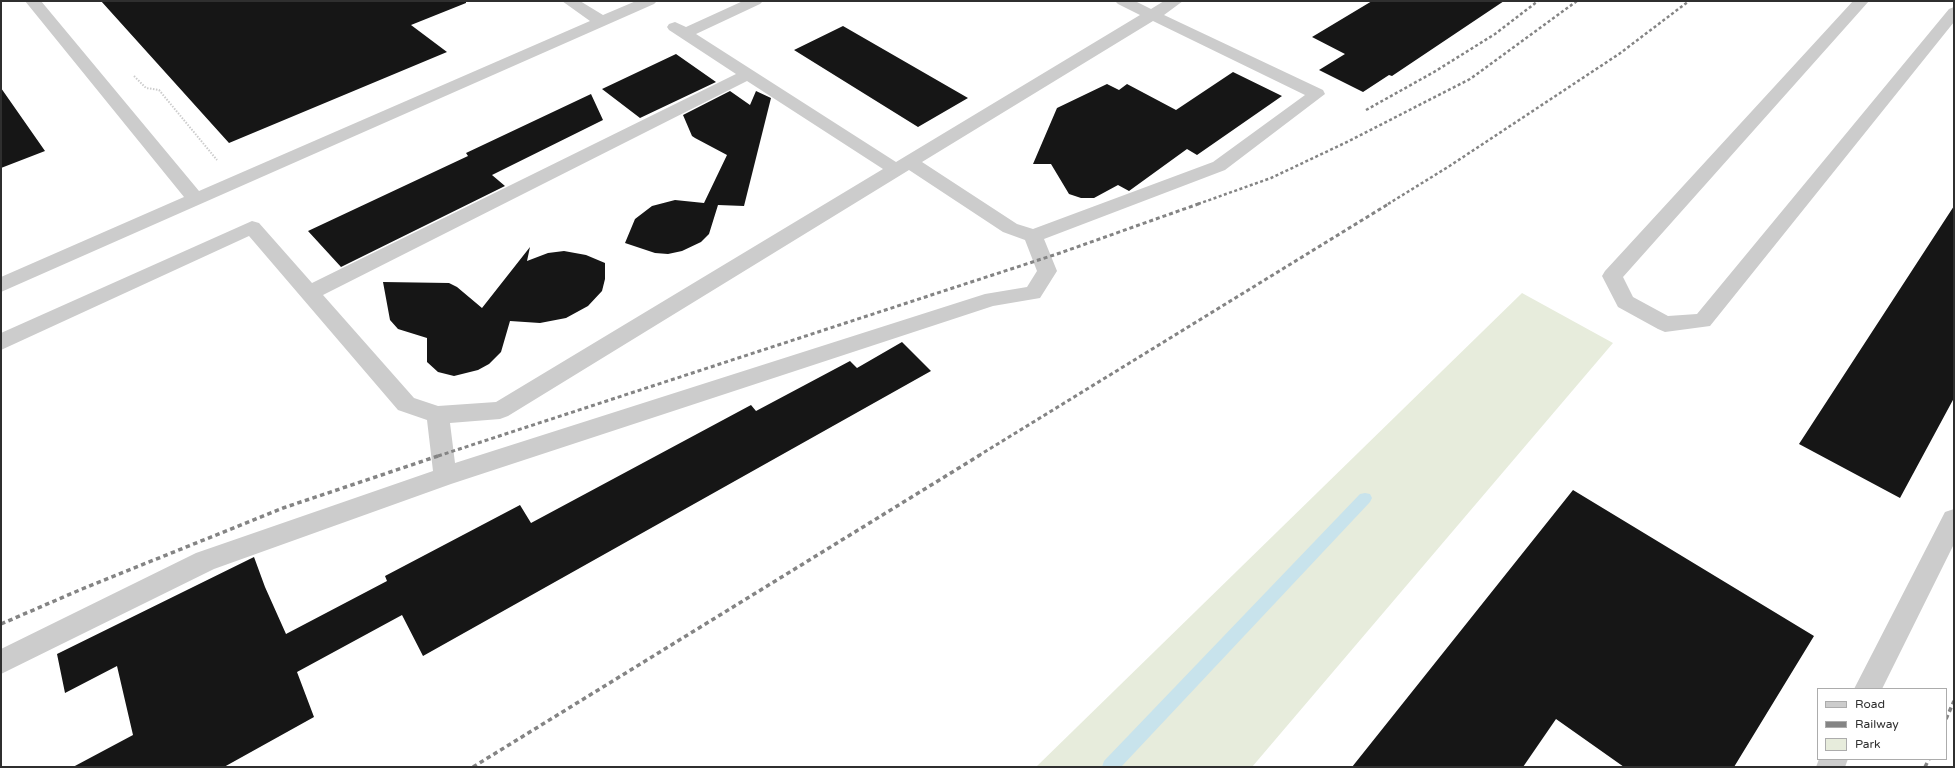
<!DOCTYPE html>
<style>
body{margin:0}
#map{position:relative;width:1955px;height:768px;overflow:hidden;background:#fff;font-family:"Varela Round",sans-serif}
canvas{display:block}
.frame{position:absolute;inset:0;border:2px solid #2f2f2f;pointer-events:none}
.legend{position:absolute;left:1817px;top:688px;width:130px;height:72px;box-sizing:border-box;background:#fff;border:1px solid #acacac;margin:0;padding:5px 7px;list-style:none;font-size:12px;color:#2f2f2f}
.legend li{display:flex;align-items:center;gap:8px;height:20px}
.legend b{width:20px;border:1px solid #acacac}
</style>
<div id="map">
<canvas width="1955" height="768"></canvas>
<div class="frame"></div>
<ul class="legend">
<li><b style="height:5px;background:#ccc"></b>Road</li>
<li><b style="height:5px;background:#848484"></b>Railway</li>
<li><b style="height:11px;background:#e7ecdc"></b>Park</li>
</ul>
</div>
<script>
const context = document.querySelector('canvas').getContext('2d');
context.lineJoin = 'round';
function paint(path, color) {
  context.fillStyle = color;
  context.fill(path, 'evenodd');
}
function shape(rows) {
  const path = new Path2D();
  for (const r of rows) {
    path.moveTo(r[0], r[1]);
    for (let i = 2; i < r.length; i += 2) path.lineTo(r[i], r[i + 1]);
  }
  return path;
}
function strokePath(path, color, width, dash) {
  context.strokeStyle = color;
  context.lineWidth = width;
  context.lineCap = dash ? 'butt' : 'round';
  context.setLineDash(dash || []);
  context.stroke(path);
}
const green = shape([
 [1522,293,1613,343,1252,767,1036,767]
]);
const stream = shape([
 [1365,493,1370,494,1372,498,1370,502,1121,767,1102,767,1104,761,1360,494,1365,493]
]);
const building = shape([
 [101,1,466,1,466,3,411,25,447,52,229,143],
 [1372,1,1504,1,1392,76,1389,75,1363,92,1319,70,1345,54,1312,37],
 [843,26,968,98,918,127,794,50],
 [676,54,716,82,640,118,602,89],
 [1233,72,1282,96,1197,155,1187,149,1129,191,1118,185,1094,198,1081,198,1069,194,1051,164,1033,164,1057,108,1107,84,1119,90,1127,84,1176,110],
 [1,88,45,151,1,168],
 [730,91,750,105,756,91,771,98,744,206,718,205,709,234,701,242,682,251,668,254,655,253,625,243,635,219,652,206,675,200,704,203,727,155,695,138,692,136,683,115],
 [591,94,603,120,492,175,505,186,341,267,308,231,468,156,466,153],
 [1954,206,1954,398,1900,498,1799,444],
 [530,247,527,261,548,253,564,251,586,255,605,263,605,279,602,291,588,306,566,318,540,323,510,321,501,352,489,364,478,370,454,376,438,372,427,362,427,338,398,329,390,320,383,282,449,283,457,287,482,308],
 [902,342,931,371,423,656,402,615,297,672,314,717,224,767,73,767,133,735,117,666,65,693,57,654,254,557,265,587,286,634,387,581,385,576,520,505,531,523,751,405,756,411,850,361,857,368],
 [1573,490,1814,636,1734,767,1624,767,1556,719,1523,767,1352,767]
]);
const path = shape([
 [134,76,146,88,159,90,217,160]
]);
const minor = shape([
 [25,1,41,1,199,191,590,21,562,1,580,1,603,15,636,1,657,1,654,4,1,292,1,277,184,197,25,1],
 [743,1,763,1,760,4,696,34,896,162,1140,15,1118,4,1115,1,1135,1,1151,9,1164,1,1183,1,1164,15,1323,90,1325,94,1225,170,1044,239,1057,271,1040,298,993,306,451,484,214,569,1,674,1,649,196,553,433,471,427,420,398,410,249,236,1,350,1,333,252,221,259,223,312,283,736,74,669,30,667,27,669,24,675,22,686,27,743,1],
 [1153,21,1305,95,1213,162,1033,229,1017,224,922,162,1153,21],
 [747,81,883,169,496,402,438,406,414,398,323,295,747,81],
 [909,170,1003,232,1025,240,1037,271,1027,287,985,294,455,463,450,423,500,419,508,416,909,170],
 [1853,1,1869,1,1623,277,1633,297,1668,316,1697,314,1949,9,1954,7,1954,22,1710,326,1665,332,1658,329,1618,307,1602,276,1605,271,1853,1],
 [1954,509,1954,544,1882,689,1854,689,1945,512,1954,509],
 [1819,759,1848,759,1845,767,1816,767,1819,759]
]);
const railFar2 = shape([
 [1366,110,1434,72,1495,34,1538,1],
 [1198,204,1271,178,1347,142,1470,79,1577,1],
 [1388,204,1448,167,1619,54,1689,1]
]);
const railFar1 = shape([
 [438,456,1060,253,1201,203],
 [978,456,1390,203]
]);
const rail = shape([
 [1,624,82,589,283,508,441,455],
 [1946,719,1954,701],
 [473,767,980,455],
 [1925,767,1929,759]
]);
paint(green, '#e7ecdc');
paint(stream, '#c8e3ec');
paint(building, '#161616');
strokePath(path, '#ccc', 2, [1.5, 1.5]);
paint(minor, '#ccc');
strokePath(railFar2, '#848484', 2.5, [3, 2.5]);
strokePath(railFar1, '#848484', 3, [4, 3]);
strokePath(rail, '#848484', 3.5, [4.5, 3.5]);
</script>
